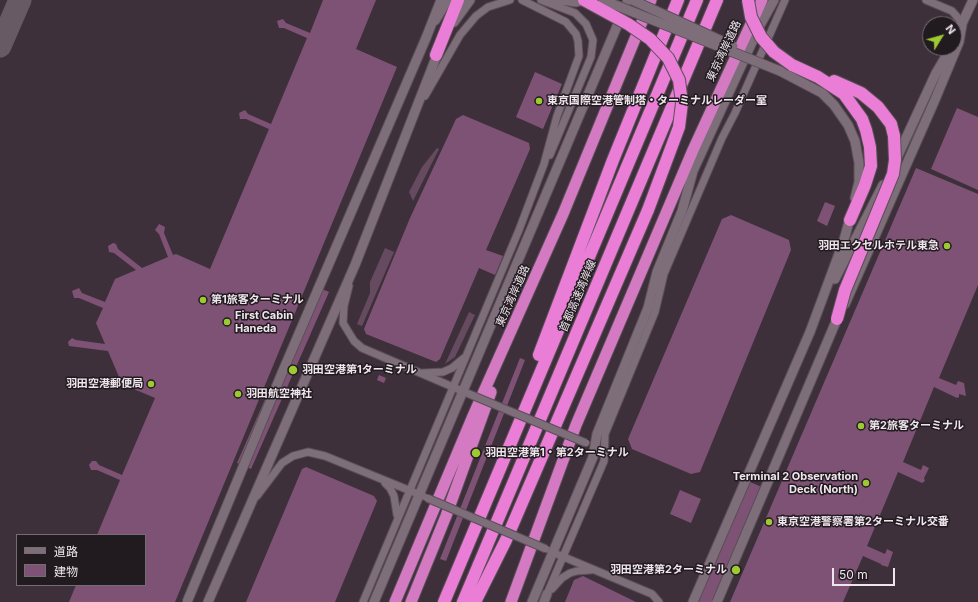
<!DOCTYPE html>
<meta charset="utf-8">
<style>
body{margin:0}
#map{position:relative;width:978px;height:602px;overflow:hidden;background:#3e303b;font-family:Inter,"Noto Sans JP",sans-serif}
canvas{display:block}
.legend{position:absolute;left:16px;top:534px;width:130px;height:52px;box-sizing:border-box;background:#211a1f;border:1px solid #736c71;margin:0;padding:5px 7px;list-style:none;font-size:12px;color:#efe6ed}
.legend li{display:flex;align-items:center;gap:8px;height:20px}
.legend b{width:20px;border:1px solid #736c71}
.north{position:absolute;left:922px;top:16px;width:40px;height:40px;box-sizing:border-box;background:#211a1f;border:1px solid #736c71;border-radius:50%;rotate:53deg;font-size:11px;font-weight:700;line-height:16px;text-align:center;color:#efe6ed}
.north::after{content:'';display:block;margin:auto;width:14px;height:18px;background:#9dca30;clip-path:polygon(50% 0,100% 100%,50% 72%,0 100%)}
.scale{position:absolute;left:832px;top:568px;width:63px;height:18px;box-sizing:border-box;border:2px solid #efe6ed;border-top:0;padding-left:5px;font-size:12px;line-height:14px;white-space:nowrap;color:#efe6ed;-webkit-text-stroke:3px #211a1f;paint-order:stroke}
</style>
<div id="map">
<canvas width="978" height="602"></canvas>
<ul class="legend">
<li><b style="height:5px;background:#7e6e7a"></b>道路</li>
<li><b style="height:11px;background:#7e5275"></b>建物</li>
</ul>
<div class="north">N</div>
<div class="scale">50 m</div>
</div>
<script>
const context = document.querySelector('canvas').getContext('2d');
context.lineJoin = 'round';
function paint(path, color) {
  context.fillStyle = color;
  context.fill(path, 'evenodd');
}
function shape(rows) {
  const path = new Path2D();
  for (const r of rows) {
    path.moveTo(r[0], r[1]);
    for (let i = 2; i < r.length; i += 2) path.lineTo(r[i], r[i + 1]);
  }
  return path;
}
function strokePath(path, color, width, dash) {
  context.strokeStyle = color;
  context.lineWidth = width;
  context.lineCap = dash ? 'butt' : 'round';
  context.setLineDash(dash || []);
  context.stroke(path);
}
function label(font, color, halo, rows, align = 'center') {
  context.font = font + ' Inter,"Noto Sans JP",sans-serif';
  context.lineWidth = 3;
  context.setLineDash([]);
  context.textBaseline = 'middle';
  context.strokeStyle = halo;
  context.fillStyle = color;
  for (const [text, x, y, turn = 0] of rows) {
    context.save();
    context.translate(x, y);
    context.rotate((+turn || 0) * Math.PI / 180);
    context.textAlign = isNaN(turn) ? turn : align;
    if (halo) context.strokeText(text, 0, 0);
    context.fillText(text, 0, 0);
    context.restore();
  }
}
const green = shape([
 [437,148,439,149,413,201,409,192,422,167],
 [385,248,394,252,362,326,357,324,370,293,370,282],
 [469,312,475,315,455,357,445,364]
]);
const taxiway = shape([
 [0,46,20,0]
]);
const building = shape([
 [323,0,376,0,356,49,397,67,175,602,69,602,76,585,145,585,145,535,97,535,120,480,97,470,91,470,89,465,92,461,96,461,99,465,122,475,155,398,122,384,108,351,69,346,68,342,72,338,76,340,105,344,96,323,103,308,79,298,74,298,72,291,79,288,82,293,105,302,115,279,136,270,114,253,109,252,108,246,113,243,116,244,118,249,142,268,168,257,159,234,155,230,159,224,165,227,164,233,173,255,176,254,210,269,269,129,246,119,240,119,239,113,245,110,248,114,271,124,307,38,284,28,279,28,277,21,283,19,286,23,310,33],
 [535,72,562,84,543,129,516,117],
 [957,108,978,117,978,190,931,169],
 [463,115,529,143,530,149,486,250,503,256,495,275,479,268,440,359,436,362,366,334,364,329,410,218,456,119],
 [916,168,978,194,978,285,939,378,956,385,958,381,964,383,966,396,959,394,959,397,957,398,934,387,903,462,921,470,923,465,929,468,924,478,925,481,922,483,898,472,867,546,885,554,887,549,893,552,888,567,881,565,881,564,863,556,843,602,730,602],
 [825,202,835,206,827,226,817,221],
 [731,215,789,240,791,250,700,472,691,474,632,449,628,439,722,219],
 [315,286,329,292,251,469,237,463],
 [520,358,525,360,446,561,440,559],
 [379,375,386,378,384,383,377,380],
 [306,467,374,496,377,501,335,602,246,602,302,469],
 [750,482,764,488,713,602,697,602],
 [680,490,701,499,691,523,670,514],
 [583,576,636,602,565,602,574,580]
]);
const minor = shape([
 [541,0,575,13,586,24,593,40,591,57,550,155],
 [555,0,576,3,588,0],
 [926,0,952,11,959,19,962,25],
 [436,21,449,0],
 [425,96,460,35,476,16,488,7,510,0],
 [349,286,344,306,343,323,354,341,362,348,474,396],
 [423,373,443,372,452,368,464,358],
 [385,483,390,488,394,496,397,515],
 [257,496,282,463,293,456,308,452,325,456,423,496],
 [559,555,652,594,659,602],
 [552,589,562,578,570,573,577,571,591,570],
 [547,594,604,461,605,434,655,312,664,274,722,138,735,113,785,0],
 [363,602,519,230,544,164,557,116,579,56,578,41,576,34,566,22,522,0]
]);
const tertiary = shape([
 [454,22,470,0],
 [959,30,973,0],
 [426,38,441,0],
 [780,71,822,93,834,105,848,125,855,141,859,163,859,182,855,198],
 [895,162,936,73,949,51],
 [835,279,883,185],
 [845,304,934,102,959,42,962,25],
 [208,602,355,265,439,50],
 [374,602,628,0],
 [532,602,593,457,597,434,648,308,657,272,682,211,693,171,759,27,774,0],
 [544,602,547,594],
 [693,602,810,332,843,243,851,215]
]);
const trunk = shape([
 [395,602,473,416,563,214,651,0],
 [411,602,446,516,491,392],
 [511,602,576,425,693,150,762,0]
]);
const motorway = shape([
 [436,55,458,0],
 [792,65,818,77,844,94,862,119,866,130,870,147,871,166,865,185,850,220],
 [834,81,861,93,878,107,891,124,894,136],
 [539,355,613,160,678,0],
 [444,602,697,0],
 [463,602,717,0],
 [475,602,506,540,648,210]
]);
const minorBridge = shape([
 [474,396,586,443],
 [427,498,546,549]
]);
const tertiaryBridge = shape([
 [603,0,780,71],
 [632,0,733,46],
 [187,602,282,373,426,38],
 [717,602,837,319]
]);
const motorwayBridge = shape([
 [584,0,628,24,650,39,668,58,679,80,682,103,679,127,648,210],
 [748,0,751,17,761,37,774,52,792,65],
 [837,319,845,290,893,174,895,160,894,136]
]);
const markers = [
 [539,101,4,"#9dca30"],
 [947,246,4,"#9dca30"],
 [203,300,4,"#9dca30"],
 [227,322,4,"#9dca30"],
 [293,370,5,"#9dca30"],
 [151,384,4,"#9dca30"],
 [238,394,4,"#9dca30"],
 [861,426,4,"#9dca30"],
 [476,453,5,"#9dca30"],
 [866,483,4,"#9dca30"],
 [769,522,4,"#9dca30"],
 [736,570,5,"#9dca30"]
];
const streetNames = [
 ["東京湾岸道路",724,51,-65],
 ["東京湾岸道路",513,296,-66],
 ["首都高速湾岸線",578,296,-67]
];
const poiNames = [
 ["東京国際空港管制塔・ターミナルレーダー室",547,101],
 ["羽田エクセルホテル東急",939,246,"right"],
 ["第1旅客ターミナル",211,300],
 ["First Cabin",235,316],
 ["Haneda",235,329],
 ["羽田空港第1ターミナル",302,370],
 ["羽田空港郵便局",143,384,"right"],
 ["羽田航空神社",246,394],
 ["第2旅客ターミナル",869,426],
 ["羽田空港第1・第2ターミナル",485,453],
 ["Terminal 2 Observation",858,477,"right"],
 ["Deck (North)",858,490,"right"],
 ["東京空港警察署第2ターミナル交番",777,522],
 ["羽田空港第2ターミナル",727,570,"right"]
];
paint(green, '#664a60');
strokePath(taxiway, '#685a64', 23);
paint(building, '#7e5275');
strokePath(minor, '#5a4e57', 9);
strokePath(tertiary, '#5a4e57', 11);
strokePath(trunk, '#5a4e57', 13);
strokePath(motorway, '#5a4e57', 14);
strokePath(minor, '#7e6e7a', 7);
strokePath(tertiary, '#7e6e7a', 9);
strokePath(trunk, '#d47ac3', 11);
strokePath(motorway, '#ea7dd5', 12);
strokePath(minorBridge, '#5a4e57', 9, []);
strokePath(tertiaryBridge, '#5a4e57', 11, []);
strokePath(motorwayBridge, '#5a4e57', 14, []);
strokePath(minorBridge, '#7e6e7a', 7);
strokePath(tertiaryBridge, '#7e6e7a', 9);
strokePath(motorwayBridge, '#ea7dd5', 12);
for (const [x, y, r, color] of markers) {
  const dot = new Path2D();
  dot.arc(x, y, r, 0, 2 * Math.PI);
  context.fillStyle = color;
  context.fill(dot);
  strokePath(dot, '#211a1f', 1.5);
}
label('11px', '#efe6ed', '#211a1f', streetNames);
label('bold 11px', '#efe6ed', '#211a1f', poiNames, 'left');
</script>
